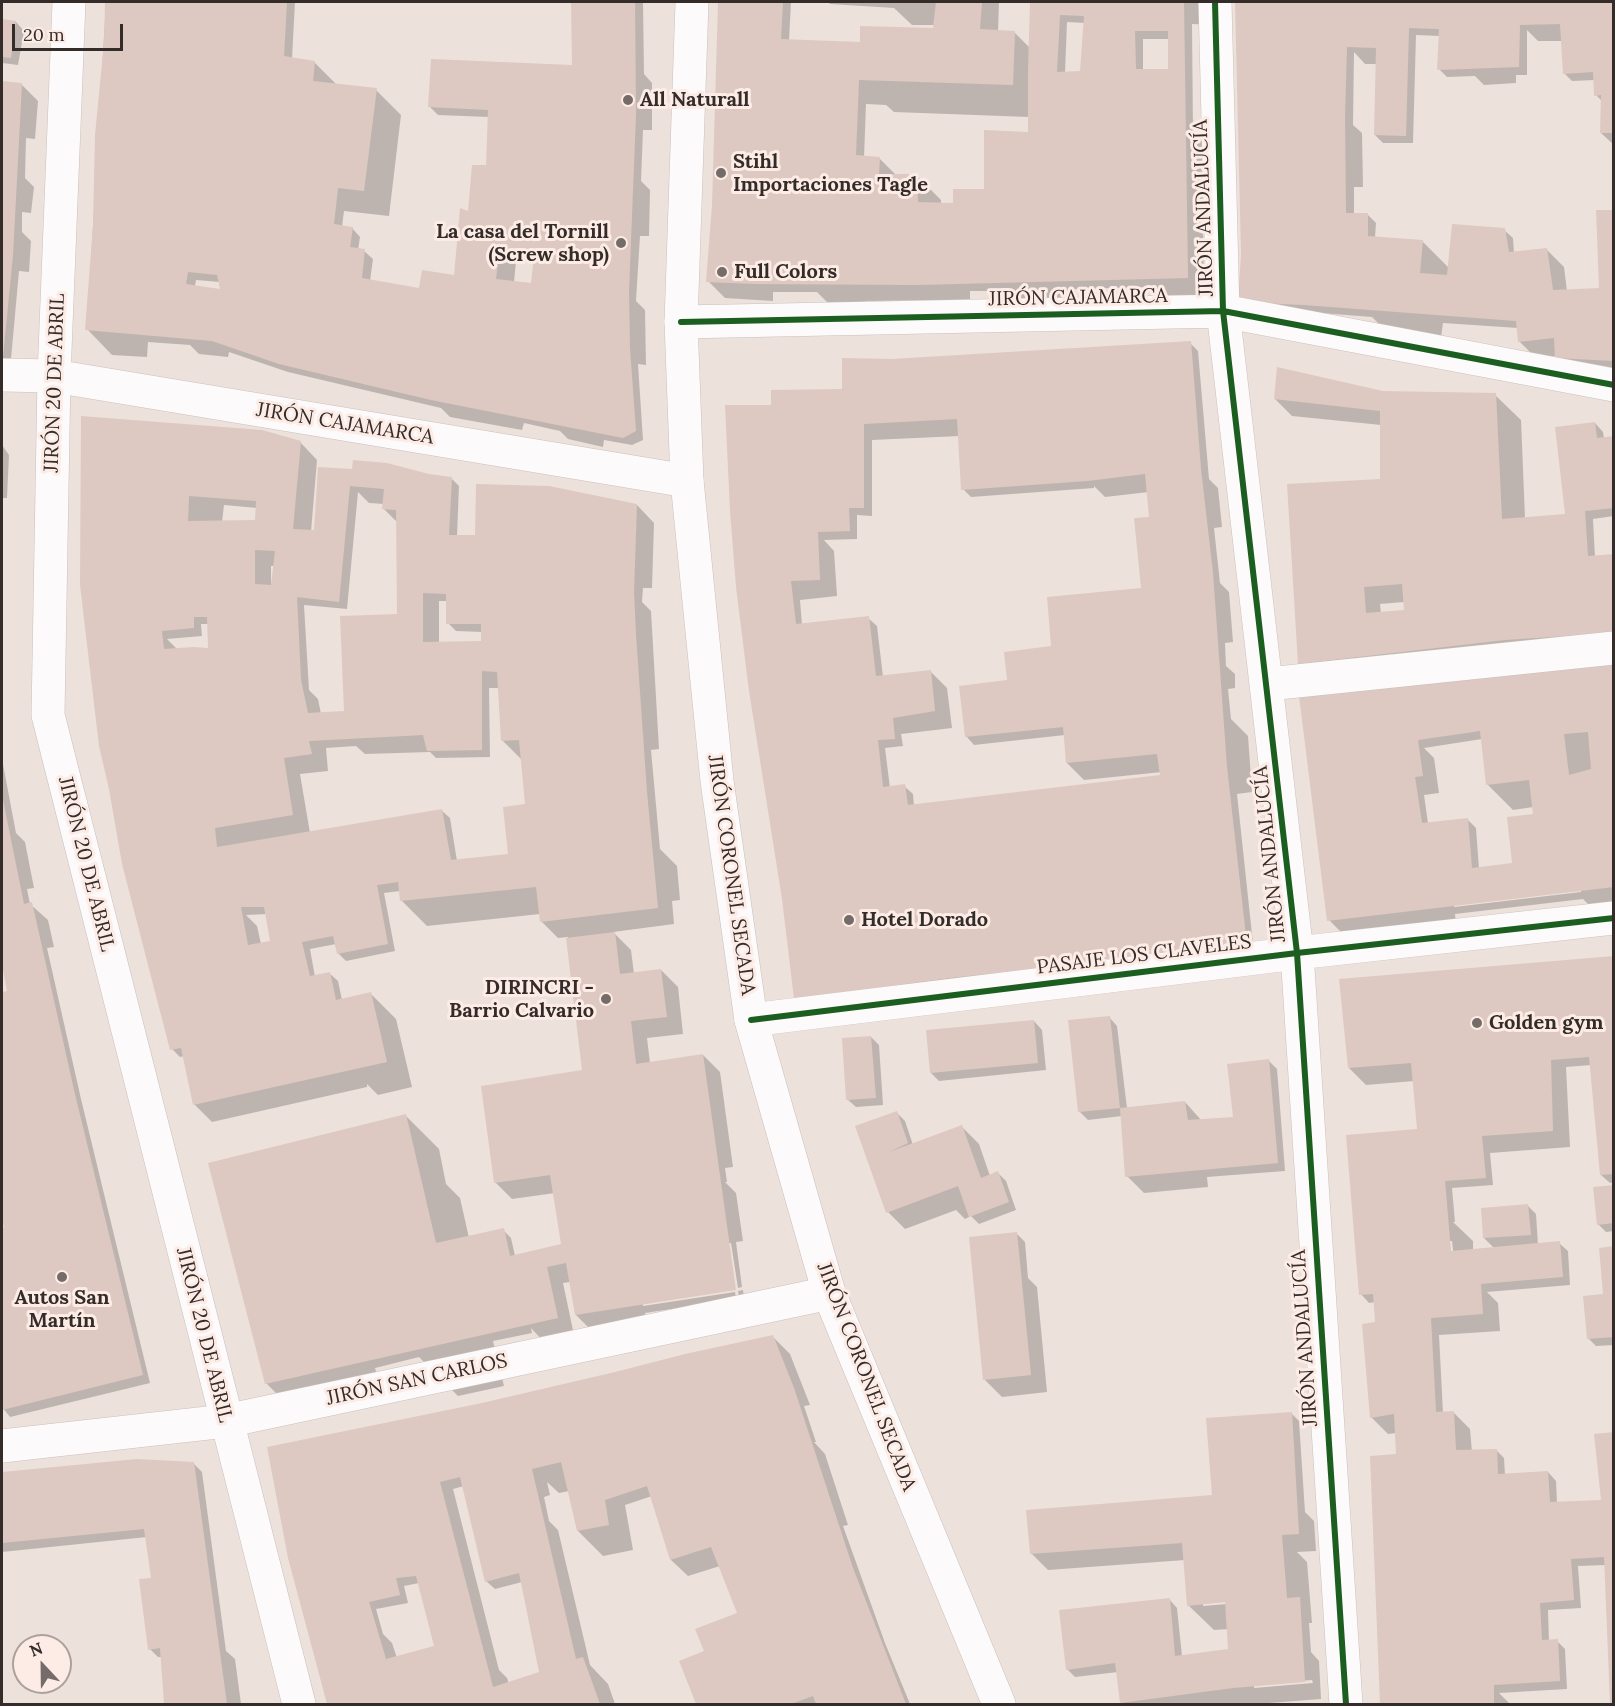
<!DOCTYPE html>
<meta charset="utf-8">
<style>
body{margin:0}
#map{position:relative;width:1615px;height:1706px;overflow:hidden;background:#ede1dc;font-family:Lora,serif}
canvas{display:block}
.frame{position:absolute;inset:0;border:3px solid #342c29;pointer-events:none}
.north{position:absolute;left:12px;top:1634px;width:60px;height:60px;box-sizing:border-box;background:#fdece6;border:2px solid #ad9f9a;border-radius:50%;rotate:338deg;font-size:16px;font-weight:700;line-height:24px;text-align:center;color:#342c29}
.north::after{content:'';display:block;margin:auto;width:21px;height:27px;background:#756b68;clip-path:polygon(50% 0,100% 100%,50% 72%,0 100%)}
.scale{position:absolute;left:12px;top:24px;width:111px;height:27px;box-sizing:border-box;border:3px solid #342c29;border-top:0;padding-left:8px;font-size:18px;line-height:21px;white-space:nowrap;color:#342c29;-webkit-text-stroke:4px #fdece6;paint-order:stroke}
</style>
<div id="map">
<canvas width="1615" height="1706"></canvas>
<div class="frame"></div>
<div class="north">N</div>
<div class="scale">20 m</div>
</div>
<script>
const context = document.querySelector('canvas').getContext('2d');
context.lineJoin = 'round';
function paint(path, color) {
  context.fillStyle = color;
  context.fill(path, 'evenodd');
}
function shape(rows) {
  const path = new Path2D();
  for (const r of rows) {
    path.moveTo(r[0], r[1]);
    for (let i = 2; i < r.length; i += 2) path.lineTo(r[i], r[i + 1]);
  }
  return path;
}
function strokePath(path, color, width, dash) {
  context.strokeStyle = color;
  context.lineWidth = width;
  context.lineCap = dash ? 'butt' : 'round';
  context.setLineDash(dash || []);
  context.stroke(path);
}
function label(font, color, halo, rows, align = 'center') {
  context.font = font + ' Lora,serif';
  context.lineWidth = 6;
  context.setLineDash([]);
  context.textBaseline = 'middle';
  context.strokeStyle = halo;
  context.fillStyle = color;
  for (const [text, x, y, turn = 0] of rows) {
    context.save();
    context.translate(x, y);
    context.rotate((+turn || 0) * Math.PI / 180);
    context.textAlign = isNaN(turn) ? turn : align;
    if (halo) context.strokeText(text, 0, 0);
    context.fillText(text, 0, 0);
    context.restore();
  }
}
const shadow = shape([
 [106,2,295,2,292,59,314,62,338,86,376,90,401,115,389,216,344,211,342,227,352,228,360,237,358,250,364,251,373,259,370,281,420,290,455,276,468,213,490,167,489,117,438,115,430,107,573,67,572,2,643,2,644,74,652,83,652,130,643,130,641,181,650,190,649,236,640,236,636,301,645,310,646,365,638,364,643,440,632,445,604,440,603,447,568,439,560,431,524,423,522,430,450,417,441,408,288,372,229,352,228,357,199,354,190,345,148,342,147,357,112,355,87,329],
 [516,261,535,263,533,284,514,282],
 [196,280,220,282,222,290,195,286],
 [720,2,799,2,799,3,791,2,789,41,861,44,935,30,935,25,912,25,894,8,830,4,828,2,999,2,998,32,1014,32,1030,48,1032,2,1218,2,1217,25,1192,24,1193,131,1202,139,1204,295,1163,296,1154,287,1075,289,1075,315,1019,316,994,291,970,291,970,300,865,301,865,310,834,309,817,292,773,292,773,301,725,298,708,281,714,205],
 [1067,22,1085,23,1081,72,1065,73],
 [1143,39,1169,39,1170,70,1143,71],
 [866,104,886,105,894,112,1029,117,1029,133,986,193,953,204,941,204,941,200,916,175,896,175,879,158,864,158],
 [1236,2,1614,2,1614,145,1601,133,1603,102,1596,95,1595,80,1572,81,1564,73,1563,41,1538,41,1527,30,1527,75,1516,75,1516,83,1484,85,1475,76,1447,77,1439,69,1440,36,1416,35,1413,143,1383,143,1375,135,1377,64,1365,64,1354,52,1353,125,1362,133,1363,187,1354,187,1354,215,1368,215,1376,223,1375,238,1423,242,1449,268,1504,230,1513,238,1514,253,1547,250,1564,267,1567,291,1600,289,1614,211,1614,371,1564,365,1555,356,1536,358,1519,341,1518,328,1443,323,1441,338,1389,334,1372,317,1321,313,1321,321,1257,318,1243,254],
 [2,20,16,22,24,31,18,65,2,63],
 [2,83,21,84,38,101,35,139,26,138,25,178,34,187,31,213,22,212,22,232,31,241,29,272,19,271,10,370,2,369],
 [1190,343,1198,351,1209,479,1218,488,1222,527,1214,528,1220,583,1229,592,1233,642,1225,643,1226,666,1235,674,1235,688,1228,689,1231,719,1248,736,1252,792,1237,794,1254,953,812,1015,771,407,846,390,892,361],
 [960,436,963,489,971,497,1094,488,1094,486,1105,497,1149,492,1151,518,1142,589,1053,647,1009,681,966,736,974,745,1065,735,1067,763,1084,780,1162,772,1162,776,914,806,913,794,904,786,890,788,885,748,903,746,901,734,952,728,947,688,930,671,883,677,877,626,868,618,802,625,800,600,837,596,834,551,824,540,857,539,857,515,872,516,872,440],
 [1383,392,1495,395,1521,420,1525,518,1567,515,1595,423,1603,432,1604,438,1614,437,1614,516,1593,519,1595,557,1614,641,1316,680,1299,663,1382,483,1381,425,1292,416,1275,399],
 [1404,602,1405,612,1381,614,1380,604],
 [300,442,317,460,311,532,315,532,320,468,451,478,459,486,457,536,476,537,637,505,654,523,652,588,643,588,642,602,651,611,659,749,651,750,660,849,677,866,680,900,672,901,674,924,613,932,631,950,634,974,661,970,678,987,683,1034,647,1038,650,1063,703,1055,720,1072,733,1167,725,1168,727,1182,725,1182,736,1193,743,1241,736,1242,742,1287,738,1288,731,1243,728,1243,643,1303,643,1306,735,1292,736,1298,739,1297,738,1291,743,1290,744,1298,645,1313,647,1323,593,1332,576,1315,570,1282,563,1283,574,1335,543,1341,531,1328,532,1333,493,1341,504,1386,458,1396,419,1357,375,1368,378,1378,283,1400,266,1383,406,1116,439,1149,446,1184,460,1198,469,1238,503,1230,511,1238,515,1256,564,1250,555,1193,512,1199,495,1182,584,1071,568,937,558,938,541,921,540,914,427,926,402,901,400,891,384,893,395,951,346,961,338,953,336,944,310,949,315,977,329,973,338,981,342,1000,371,994,396,1019,412,1087,378,1095,367,1084,367,1087,212,1122,195,1105,185,1056,180,1057,172,1049,82,520],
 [358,492,369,503,384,504,384,509,398,523,398,615,344,712,321,714,318,699,309,690,304,605,347,609],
 [224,505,257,508,256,522,222,522],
 [271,566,275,566,273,583,271,583],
 [439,601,448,601,448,623,456,631,482,632,482,643,439,643],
 [201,624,209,624,210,650,178,650,167,639,202,636],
 [489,688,499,688,502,740,523,761,527,805,511,855,457,861,450,818,441,810,310,833,300,774,328,771,326,748,356,746,365,754,430,752,436,758,490,757],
 [267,914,272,942,261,944,257,926,246,915],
 [2,445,9,455,7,498,2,498],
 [1614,663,1614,905,1592,908,1583,899,1455,914,1457,933,1354,945,1329,920,1301,698],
 [1482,739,1488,785,1513,810,1533,807,1534,815,1514,865,1479,869,1476,828,1468,820,1428,823,1424,795,1439,793,1434,758,1424,748],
 [1581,889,1581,892,1454,907,1454,904],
 [2,759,16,833,25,842,34,888,27,889,30,904,48,920,54,947,47,948,81,1099,150,1383,10,1417,2,1407,2,1229,5,1228,2,1212,2,994,9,992,4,971,2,971],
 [1614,957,1614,1182,1610,1183,1601,1175,1591,1065,1566,1067,1570,1147,1490,1153,1493,1185,1452,1188,1455,1222,1453,1222,1473,1241,1473,1251,1495,1249,1484,1238,1528,1206,1536,1214,1538,1245,1559,1243,1568,1251,1570,1285,1487,1292,1498,1303,1500,1331,1439,1335,1443,1413,1453,1412,1470,1429,1472,1452,1496,1450,1504,1458,1505,1475,1548,1472,1556,1481,1557,1503,1603,1501,1614,1489,1614,1704,1611,1704,1606,1565,1578,1566,1581,1608,1548,1610,1549,1641,1557,1641,1565,1649,1567,1689,1499,1693,1510,1704,1382,1704,1378,1614,1400,1456,1397,1433,1388,1434,1371,1417,1380,1324,1376,1302,1369,1303,1361,1294,1418,1130,1414,1081,1366,1085,1349,1068],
 [1449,1241,1452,1241,1454,1258,1451,1259],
 [1109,1017,1117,1026,1127,1108,1185,1102,1202,1121,1234,1118,1269,1061,1277,1069,1285,1171,1207,1177,1208,1187,1144,1193,1127,1176,1122,1116,1088,1120,1080,1112],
 [1034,1021,1042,1030,1046,1070,939,1081,931,1073],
 [871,1037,879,1045,883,1105,856,1107,847,1099],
 [897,1113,905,1121,913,1145,962,1127,979,1144,990,1176,998,1173,1006,1181,1016,1210,979,1224,971,1216,965,1219,956,1210,905,1229,888,1212,869,1158],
 [1614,1186,1614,1231,1606,1232,1598,1224],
 [1017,1234,1025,1242,1028,1278,1037,1287,1047,1392,1002,1397,985,1380],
 [1614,1248,1614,1345,1596,1346,1588,1338,1604,1295],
 [773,1337,790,1354,810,1405,804,1406,816,1442,814,1442,825,1454,848,1525,843,1526,885,1643,910,1704,698,1704,681,1661,706,1652,739,1614,720,1566,688,1576,671,1560,652,1496,625,1505,633,1550,603,1556,578,1531,569,1491,559,1493,547,1482,550,1495,544,1497,549,1521,558,1530,590,1665,608,1684,615,1704,329,1704,311,1642,482,1404],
 [464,1486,486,1581,495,1589,522,1582,541,1672,509,1684,507,1678,499,1670,453,1489],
 [419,1583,436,1647,397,1658,392,1643,383,1634,376,1609,408,1603,404,1586],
 [1291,1413,1299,1421,1305,1512,1314,1521,1316,1551,1297,1552,1307,1562,1312,1623,1309,1623,1311,1652,1319,1661,1321,1699,1256,1704,1123,1704,1121,1702,1118,1672,1075,1677,1067,1669,1169,1599,1177,1608,1182,1656,1230,1650,1229,1629,1214,1630,1188,1605,1185,1560,1048,1570,1031,1553,1213,1497],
 [1227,1601,1227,1604,1203,1606,1203,1603],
 [1312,1680,1313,1683,1254,1688,1254,1685],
 [137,1461,194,1464,202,1472,226,1651,235,1659,241,1704,165,1704,162,1657,158,1657,150,1649,153,1579,147,1537,2,1552,2,1473]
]);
const building = shape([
 [105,2,287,2,284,56,315,61,313,81,377,88,364,191,338,188,334,224,353,227,350,247,365,249,362,278,419,288,422,270,454,275,460,208,468,211,472,165,486,165,488,110,428,107,431,59,572,65,571,2,635,2,636,114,629,291,630,349,636,431,623,438,431,400,279,364,212,341,85,330,93,225,95,135,104,42],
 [499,253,534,256,531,283,496,279],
 [188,272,217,275,220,289,186,284],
 [718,2,783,2,781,39,860,42,860,26,933,28,936,2,982,2,980,29,1015,31,1013,85,859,80,856,155,880,157,879,174,917,174,918,202,953,203,953,189,984,189,984,130,1028,132,1028,70,1030,2,1184,2,1188,278,917,285,756,284,706,282,712,205],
 [1060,15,1084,16,1080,71,1057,72],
 [1135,31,1168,31,1168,69,1136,69],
 [1235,2,1614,2,1614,133,1600,133,1601,95,1594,96,1593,72,1563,74,1560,24,1520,25,1519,67,1437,70,1439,29,1409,28,1406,136,1374,135,1376,48,1347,47,1345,115,1346,213,1368,213,1368,236,1423,240,1420,273,1447,275,1452,224,1505,228,1509,252,1547,248,1553,290,1599,288,1596,210,1614,210,1614,361,1555,358,1554,338,1518,342,1516,321,1304,305,1238,302,1241,254],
 [2,19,16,21,11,58,2,57],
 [2,81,22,83,13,255,3,357,2,356],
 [1191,341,1201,469,1213,573,1227,767,1247,945,951,978,794,999,782,899,749,691,736,587,730,511,725,405,771,405,771,390,842,389,842,358,892,359],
 [957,419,961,490,1087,481,1145,474,1149,517,1134,518,1141,588,1047,597,1051,646,1004,652,1007,680,959,686,965,737,1063,727,1066,763,1157,754,1160,775,908,805,905,784,883,787,878,740,895,739,893,718,935,711,931,670,876,676,869,616,796,624,791,581,820,580,818,532,850,531,849,508,864,508,864,424],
 [1277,367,1383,391,1496,393,1502,519,1565,514,1555,427,1595,422,1597,438,1614,436,1614,508,1585,511,1588,556,1614,554,1614,633,1505,640,1298,664,1287,484,1380,479,1380,411,1274,399],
 [1402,584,1404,610,1366,613,1364,587],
 [81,416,262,430,301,441,293,529,314,530,318,467,352,469,353,460,387,463,429,474,452,477,449,535,475,535,476,484,549,486,637,504,634,592,636,635,647,792,658,908,540,922,536,887,400,901,398,882,377,885,388,944,337,954,333,936,302,942,310,976,330,972,336,1000,371,992,387,1062,193,1105,181,1048,170,1050,148,965,122,864,109,789,99,746,80,585],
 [350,486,384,489,382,509,396,510,397,614,340,616,344,711,308,713,301,680,297,597,339,602],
 [189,496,256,501,255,520,188,521],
 [255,550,275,551,271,585,255,584],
 [423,593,446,594,446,624,481,624,481,641,423,642],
 [194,617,207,617,208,648,193,647,164,649,162,631,194,628],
 [482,671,497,672,501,741,519,740,525,804,503,807,508,854,451,860,442,809,217,847,215,828,293,815,284,758,312,754,309,741,423,735,427,751,482,750],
 [241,907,264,907,270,941,248,945],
 [1614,662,1614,887,1327,921,1299,696],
 [1480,731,1486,785,1529,780,1533,814,1507,817,1512,863,1472,868,1468,818,1422,823,1415,777,1423,776,1418,740],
 [1588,732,1591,769,1569,775,1564,734],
 [2,795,24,904,32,902,74,1090,143,1375,2,1410,2,1228,4,1227,2,1219,2,992,7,991,2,965],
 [615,932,620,974,661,969,667,1017,631,1021,636,1064,703,1054,736,1290,575,1315,566,1263,547,1267,558,1318,265,1384,208,1163,406,1114,436,1243,504,1228,510,1256,561,1244,550,1175,494,1183,481,1086,582,1070,566,938],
 [1614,956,1614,1174,1600,1175,1589,1057,1551,1060,1553,1131,1482,1136,1486,1178,1445,1181,1451,1251,1560,1241,1563,1277,1481,1284,1483,1314,1431,1318,1436,1412,1454,1411,1456,1450,1497,1449,1498,1474,1548,1471,1550,1502,1601,1500,1594,1434,1614,1432,1614,1704,1610,1704,1604,1557,1571,1559,1574,1600,1540,1603,1542,1640,1558,1639,1560,1681,1494,1685,1494,1704,1380,1704,1370,1456,1396,1454,1394,1414,1370,1418,1362,1324,1375,1322,1373,1294,1359,1295,1346,1135,1417,1129,1411,1063,1348,1068,1339,979],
 [1110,1016,1120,1108,1078,1112,1068,1020],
 [1034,1020,1038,1063,930,1073,926,1030],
 [871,1036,876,1098,846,1100,842,1038],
 [1269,1059,1278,1163,1125,1177,1120,1108,1185,1101,1188,1120,1233,1117,1227,1064],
 [897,1111,908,1143,889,1152,962,1125,981,1178,998,1171,1009,1202,969,1217,958,1186,886,1213,855,1126],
 [1614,1185,1614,1223,1597,1225,1593,1187],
 [1528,1204,1531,1235,1483,1238,1481,1208],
 [1017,1232,1031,1375,983,1380,969,1237],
 [1614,1246,1614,1337,1587,1339,1583,1296,1603,1294,1599,1248],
 [773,1335,794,1388,853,1568,906,1704,816,1704,813,1696,791,1704,696,1704,679,1661,704,1651,695,1629,737,1613,711,1547,670,1560,647,1486,605,1500,609,1525,577,1531,561,1462,532,1469,576,1659,583,1657,600,1704,327,1704,288,1558,267,1447,482,1403,615,1372,685,1354],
 [460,1477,485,1582,519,1573,539,1672,493,1687,440,1482],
 [416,1576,434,1646,386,1659,369,1602,400,1595,396,1578],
 [1292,1412,1299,1534,1282,1535,1287,1598,1300,1597,1305,1682,1233,1688,1120,1703,1115,1663,1066,1670,1059,1610,1170,1598,1175,1656,1228,1649,1225,1602,1187,1606,1182,1543,1030,1554,1026,1510,1212,1495,1206,1418],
 [137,1459,194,1462,227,1704,164,1704,160,1648,148,1650,139,1579,151,1578,144,1529,2,1543,2,1472]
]);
const minor = shape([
 [1215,2,1223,311,1297,953,1346,1704],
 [681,322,1223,311,1614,385],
 [2,375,54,376,687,481],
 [1268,684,1614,648],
 [751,1020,1297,953,1614,918],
 [2,1446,226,1421,829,1293]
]);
const major = shape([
 [69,2,54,376,48,715,299,1704],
 [692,2,681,322,687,481,717,781,751,1020,829,1293,999,1704]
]);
const cycleway = shape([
 [1215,2,1223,311,1297,953,1346,1704],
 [681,322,1223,311,1614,385],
 [751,1020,1297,953,1614,918]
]);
const markers = [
 [628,100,6,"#756b68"],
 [721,173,6,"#756b68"],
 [621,243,6,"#756b68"],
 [722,272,6,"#756b68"],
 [849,920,6,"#756b68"],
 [606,999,6,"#756b68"],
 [1477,1023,6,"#756b68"],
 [62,1277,6,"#756b68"]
];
const poiNames = [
 ["All Naturall",640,100],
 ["Stihl",733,162],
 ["Importaciones Tagle",733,185],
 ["La casa del Tornill",609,232,"right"],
 ["(Screw shop)",609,255,"right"],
 ["Full Colors",734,272],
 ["Hotel Dorado",861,920],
 ["DIRINCRI -",594,988,"right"],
 ["Barrio Calvario",594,1011,"right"],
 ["Golden gym",1489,1023],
 ["Autos San",62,1298,"center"],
 ["Martín",62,1321,"center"]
];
const streetNames = [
 ["JIRÓN ANDALUCÍA",1204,208,-92],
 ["JIRÓN CAJAMARCA",1078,298,-1],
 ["JIRÓN 20 DE ABRIL",55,383,-88],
 ["JIRÓN CAJAMARCA",345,424,9],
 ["JIRÓN ANDALUCÍA",1270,854,-96],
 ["JIRÓN 20 DE ABRIL",86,864,76],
 ["JIRÓN CORONEL SECADA",731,875,82],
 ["PASAJE LOS CLAVELES",1144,955,-7],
 ["JIRÓN 20 DE ABRIL",204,1335,76],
 ["JIRÓN ANDALUCÍA",1305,1338,-94],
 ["JIRÓN CORONEL SECADA",866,1377,69],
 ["JIRÓN SAN CARLOS",417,1380,-12]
];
paint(shadow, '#0003');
paint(building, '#ddc9c1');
strokePath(minor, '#c9c0bc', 34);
strokePath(major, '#c9c0bc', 34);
strokePath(minor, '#fcfafa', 33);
strokePath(major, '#fcfafa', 33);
strokePath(cycleway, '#1b5e20', 6);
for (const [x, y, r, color] of markers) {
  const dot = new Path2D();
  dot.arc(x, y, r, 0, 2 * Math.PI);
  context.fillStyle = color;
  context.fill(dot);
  strokePath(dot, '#fdece6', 2);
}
label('bold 20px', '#342c29', '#fdece6', poiNames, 'left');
label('20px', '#342c29', '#fdece6', streetNames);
</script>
